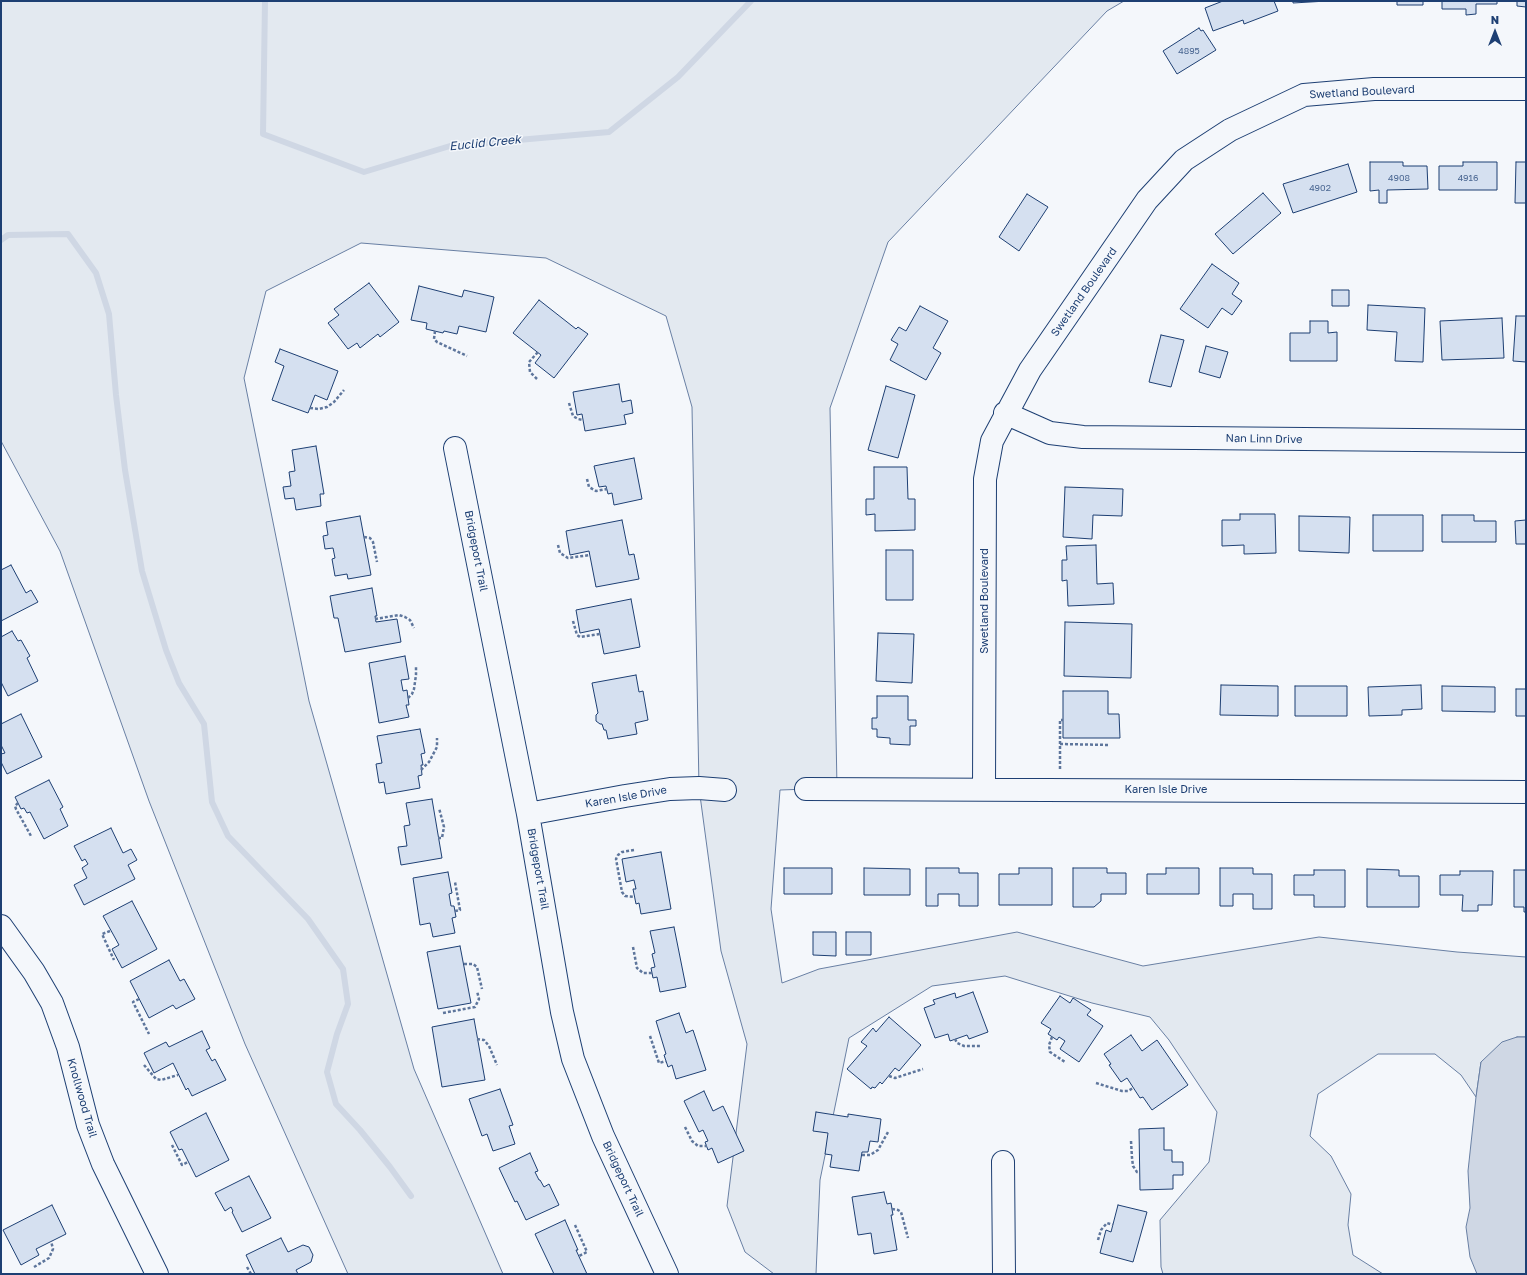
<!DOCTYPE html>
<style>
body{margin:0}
#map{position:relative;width:1527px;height:1275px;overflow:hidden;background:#f4f7fb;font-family:"Golos Text",sans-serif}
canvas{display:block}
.frame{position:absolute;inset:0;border:2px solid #1d3f73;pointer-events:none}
.north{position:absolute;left:1475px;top:12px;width:40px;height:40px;-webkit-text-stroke:3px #f4f7fb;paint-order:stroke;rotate:0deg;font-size:11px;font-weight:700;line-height:16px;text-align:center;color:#1d3f73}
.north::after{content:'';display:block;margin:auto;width:14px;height:18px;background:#1d3f73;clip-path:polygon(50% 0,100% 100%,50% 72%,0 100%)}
</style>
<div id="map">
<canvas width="1527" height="1275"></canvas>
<div class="frame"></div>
<div class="north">N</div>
</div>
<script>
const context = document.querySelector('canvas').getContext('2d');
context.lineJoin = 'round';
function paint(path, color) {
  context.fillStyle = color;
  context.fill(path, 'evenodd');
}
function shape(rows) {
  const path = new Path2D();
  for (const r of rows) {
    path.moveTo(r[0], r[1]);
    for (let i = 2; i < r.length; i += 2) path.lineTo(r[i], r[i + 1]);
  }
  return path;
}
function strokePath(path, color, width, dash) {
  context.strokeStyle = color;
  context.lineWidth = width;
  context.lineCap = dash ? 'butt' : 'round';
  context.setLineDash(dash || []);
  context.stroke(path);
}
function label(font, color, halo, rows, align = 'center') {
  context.font = font + ' "Golos Text",sans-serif';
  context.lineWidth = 3;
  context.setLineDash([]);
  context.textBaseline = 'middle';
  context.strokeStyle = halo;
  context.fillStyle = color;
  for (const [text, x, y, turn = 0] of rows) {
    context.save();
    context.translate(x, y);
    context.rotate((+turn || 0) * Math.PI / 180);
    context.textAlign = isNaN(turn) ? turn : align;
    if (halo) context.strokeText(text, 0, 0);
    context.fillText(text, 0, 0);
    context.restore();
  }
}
const green = shape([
 [1,1,1124,1,1107,11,888,242,830,408,837,788,780,790,771,909,782,983,819,969,1017,932,1143,966,1319,937,1457,952,1526,957,1526,1037,1517,1037,1481,1062,1476,1097,1461,1075,1435,1054,1378,1054,1318,1094,1310,1136,1331,1156,1351,1194,1348,1225,1353,1255,1383,1274,1163,1274,1161,1267,1160,1220,1209,1162,1217,1112,1169,1040,1150,1017,1092,1003,1005,976,932,986,849,1038,820,1180,816,1274,774,1274,745,1252,727,1206,747,1044,721,951,699,788,692,407,666,316,546,258,361,243,266,291,244,378,309,701,414,1069,503,1274,348,1274,245,1044,149,801,60,551,1,441,1,1]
]);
const water = shape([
 [1517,1037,1526,1037,1526,1274,1477,1274,1470,1257,1466,1227,1470,1208,1468,1171,1476,1097,1481,1062,1502,1042,1517,1037]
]);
const stream = shape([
 [265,1,263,134,364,172,450,146,609,132,678,77,751,1],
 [1,240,8,235,68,234,96,273,109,314,116,395,125,470,142,571,166,650,179,683,204,724,212,802,228,836,308,919,343,969,348,1004,337,1034,327,1072,336,1104,360,1130,390,1167,411,1196]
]);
const building = shape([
 [1223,1,1274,1,1278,11,1244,24,1243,20,1213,31,1205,8,1223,1],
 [1293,1,1327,1,1293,3,1293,1],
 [1397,1,1423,1,1423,5,1397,5,1397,1],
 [1442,1,1497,1,1497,4,1476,4,1476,14,1466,15,1466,9,1442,9,1442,1],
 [1517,1,1526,1,1526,7,1517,6,1517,1],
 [1199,28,1201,31,1203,30,1216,50,1177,74,1163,51,1199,28],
 [1370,162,1403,162,1403,166,1427,166,1428,189,1387,190,1387,203,1379,203,1379,190,1370,191,1370,162],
 [1463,162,1497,162,1497,190,1439,190,1439,166,1463,166,1463,162],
 [1516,162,1526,162,1526,203,1515,203,1516,162],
 [1348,164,1357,192,1293,213,1283,184,1348,164],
 [1263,193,1281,213,1233,254,1215,234,1263,193],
 [1027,194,1048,207,1019,251,999,237,1027,194],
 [1212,264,1239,283,1232,294,1242,301,1232,315,1222,308,1208,328,1180,309,1212,264],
 [369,283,399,322,380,337,378,334,360,348,357,343,348,349,328,323,339,315,334,309,369,283],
 [419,286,462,297,464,290,494,297,486,332,459,326,457,334,444,331,443,333,426,329,427,323,411,320,419,286],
 [1332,290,1349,290,1349,306,1332,306,1332,290],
 [539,300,576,329,578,327,588,334,554,378,535,363,541,355,513,333,539,300],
 [1368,305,1425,308,1423,362,1395,361,1397,332,1367,330,1368,305],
 [920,306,948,321,933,348,941,353,926,380,890,360,898,344,891,340,899,327,906,331,920,306],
 [1516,316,1526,316,1526,362,1513,361,1516,316],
 [1502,318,1504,358,1442,360,1440,321,1502,318],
 [1310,321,1328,321,1328,333,1337,332,1337,361,1290,361,1290,333,1310,333,1310,321],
 [1161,335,1184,340,1171,387,1149,382,1161,335],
 [1206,346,1228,352,1220,378,1199,372,1206,346],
 [280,349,338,371,327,400,315,395,308,413,272,400,284,366,275,362,280,349],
 [619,384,622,402,631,400,633,413,624,415,626,424,585,431,582,414,577,415,573,392,619,384],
 [886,386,915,395,898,458,868,450,886,386],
 [316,446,324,494,320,494,321,506,296,510,294,498,285,499,283,487,291,486,289,472,295,471,292,450,316,446],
 [634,458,642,499,614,505,612,493,608,494,606,486,599,487,594,466,634,458],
 [874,467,907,467,908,499,915,499,915,530,875,531,875,514,866,515,866,499,874,499,874,467],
 [1065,487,1123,489,1122,516,1093,515,1092,539,1063,537,1065,487],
 [1240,514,1275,514,1276,553,1244,554,1244,545,1222,546,1222,520,1240,520,1240,514],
 [1373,515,1423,515,1423,551,1373,551,1373,515],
 [1442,515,1474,515,1474,521,1496,521,1496,542,1442,542,1442,515],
 [360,516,371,575,348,579,347,574,335,576,332,559,335,558,333,548,325,549,323,536,328,535,326,522,360,516],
 [1299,516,1350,517,1349,553,1299,551,1299,516],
 [622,520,629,555,634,554,639,579,596,587,589,551,570,555,566,531,622,520],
 [1526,520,1526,544,1516,544,1515,521,1526,520],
 [1096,545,1097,584,1113,583,1114,604,1068,606,1067,580,1062,581,1062,560,1067,560,1066,546,1096,545],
 [886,550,913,550,913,600,886,600,886,550],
 [11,565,26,593,31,590,38,602,1,621,1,570,11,565],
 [372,588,377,616,375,616,376,622,397,619,401,642,345,652,338,618,334,618,330,596,372,588],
 [631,599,640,647,604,654,599,629,580,633,576,610,631,599],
 [1065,622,1132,624,1131,678,1064,676,1065,622],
 [12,631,18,641,21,640,30,656,27,658,38,681,8,696,1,682,1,637,12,631],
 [878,633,914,634,912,683,876,681,878,633],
 [405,656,409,679,401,680,403,691,407,690,409,705,406,705,409,717,379,723,369,663,405,656],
 [636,675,639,692,643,691,648,720,635,723,637,734,608,739,606,730,604,730,602,724,600,724,596,721,596,715,598,713,592,683,636,675],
 [1221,685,1278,686,1278,716,1220,715,1221,685],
 [1421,685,1422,709,1402,710,1402,715,1369,716,1368,687,1421,685],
 [1295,686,1347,686,1347,716,1295,716,1295,686],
 [1442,686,1495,687,1495,712,1442,711,1442,686],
 [1516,689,1526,689,1526,716,1516,716,1516,689],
 [1063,691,1108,691,1108,714,1119,714,1120,738,1063,738,1063,691],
 [877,696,908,696,908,720,916,720,916,726,910,726,910,745,890,744,890,738,877,737,877,729,872,729,872,718,877,718,877,696],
 [21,714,42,757,7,774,1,762,1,754,5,753,1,745,1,724,21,714],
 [420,729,425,753,421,754,423,765,421,765,422,775,418,776,420,788,386,794,384,782,379,783,376,764,382,763,377,736,420,729],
 [49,780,63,807,60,809,68,826,44,839,30,812,27,813,24,808,21,809,15,797,49,780],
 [432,799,442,858,401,865,398,847,407,846,404,826,410,825,406,803,432,799],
 [111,828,123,853,131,849,137,860,128,865,135,879,84,905,74,885,87,878,82,868,88,864,85,859,82,861,74,846,111,828],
 [661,852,671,909,641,914,639,903,636,904,633,889,636,889,634,880,626,882,622,859,661,852],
 [784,868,832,868,832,894,784,894,784,868],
 [864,868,910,869,910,895,864,895,864,868],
 [926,868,959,868,959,873,978,873,978,906,959,906,959,894,938,894,938,906,926,906,926,868],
 [1019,868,1052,868,1052,905,999,905,999,874,1019,874,1019,868],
 [1073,868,1107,868,1107,873,1126,873,1126,894,1101,894,1101,901,1094,907,1073,907,1073,868],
 [1166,868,1199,868,1199,894,1147,894,1147,874,1166,874,1166,868],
 [1220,868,1253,868,1253,874,1272,874,1272,909,1253,909,1253,894,1233,894,1233,906,1220,906,1220,868],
 [1367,869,1399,870,1399,876,1419,876,1419,907,1367,907,1367,869],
 [1314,870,1345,870,1345,907,1314,907,1314,895,1294,895,1294,875,1314,875,1314,870],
 [1514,870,1526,870,1526,912,1524,912,1524,907,1514,907,1514,870],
 [1460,871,1493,871,1492,905,1478,905,1478,911,1462,911,1463,895,1440,895,1440,875,1460,875,1460,871],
 [448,872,452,893,449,894,451,906,454,906,456,917,452,918,455,933,433,937,430,923,420,925,413,878,448,872],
 [132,901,157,949,122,968,112,949,119,945,103,916,132,901],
 [674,927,686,987,660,992,657,977,653,978,651,968,655,967,652,954,655,953,650,931,674,927],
 [813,932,836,932,836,956,813,955,813,932],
 [846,932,871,932,871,955,846,955,846,932],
 [460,946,471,1003,438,1009,427,952,460,946],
 [169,960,180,981,184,979,195,999,176,1009,173,1005,149,1018,130,981,169,960],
 [973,992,988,1032,969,1039,967,1035,950,1041,948,1034,935,1038,924,1008,935,1004,933,1000,955,993,956,998,973,992],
 [1060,996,1070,1003,1073,998,1091,1010,1087,1015,1103,1026,1079,1062,1060,1049,1065,1041,1059,1037,1057,1040,1048,1034,1051,1029,1041,1023,1060,996],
 [679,1013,686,1033,693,1030,706,1070,676,1079,672,1065,668,1067,664,1055,666,1054,656,1021,679,1013],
 [889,1017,921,1045,899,1071,895,1068,882,1084,880,1082,875,1088,872,1087,871,1089,847,1069,867,1046,861,1042,873,1028,876,1032,889,1017],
 [474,1019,485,1080,442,1087,432,1027,474,1019],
 [202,1031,210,1048,206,1050,212,1061,215,1059,226,1080,192,1096,188,1088,186,1090,173,1063,154,1073,144,1053,166,1042,169,1047,202,1031],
 [1131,1035,1142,1051,1157,1040,1188,1085,1152,1110,1143,1097,1140,1098,1127,1078,1121,1082,1109,1065,1111,1064,1104,1054,1131,1035],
 [500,1089,513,1125,509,1126,515,1144,493,1151,487,1134,482,1136,469,1099,500,1089],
 [704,1091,713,1111,723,1106,744,1151,718,1163,712,1148,708,1150,705,1142,708,1141,703,1130,699,1132,684,1101,704,1091],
 [816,1112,848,1117,848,1114,881,1119,878,1142,870,1141,868,1152,862,1152,859,1171,830,1167,832,1155,825,1154,828,1133,813,1131,816,1112],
 [206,1113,229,1160,196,1177,182,1149,179,1150,170,1132,206,1113],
 [1164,1128,1164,1150,1172,1150,1172,1162,1183,1162,1183,1175,1173,1175,1173,1189,1140,1190,1139,1129,1164,1128],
 [530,1153,538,1171,535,1172,539,1180,540,1180,544,1187,549,1184,559,1205,526,1220,517,1201,515,1202,499,1168,530,1153],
 [249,1176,271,1218,242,1232,232,1212,233,1211,231,1207,225,1211,215,1193,249,1176],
 [884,1192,887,1204,891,1203,893,1215,891,1215,897,1250,874,1254,871,1233,858,1235,852,1197,884,1192],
 [52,1205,66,1234,36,1249,39,1255,21,1265,3,1230,52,1205],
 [1118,1205,1147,1212,1133,1262,1100,1253,1106,1230,1111,1232,1118,1205],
 [565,1220,578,1250,576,1250,587,1274,554,1274,535,1234,565,1220],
 [281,1238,288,1252,303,1245,309,1247,313,1255,311,1262,296,1270,298,1274,255,1274,246,1255,281,1238]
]);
const path = shape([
 [435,331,434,339,437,342,467,356],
 [537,379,530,372,529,362,538,352],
 [569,403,573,416,578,419,583,420],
 [310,408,319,409,327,407,334,402,344,390],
 [587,479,589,487,596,491,607,489],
 [364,537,370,538,373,542,377,562],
 [558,545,560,553,568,558,590,555],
 [375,619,399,615,405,617,410,620,414,628],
 [573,621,577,635,580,637,600,634],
 [408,698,412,694,414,689,416,675,416,666],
 [1060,744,1110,745],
 [1060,769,1060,720,1063,720],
 [421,770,429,762,437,747,437,738],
 [18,803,15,806,16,809,31,836],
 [438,838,442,838,444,827,439,808],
 [634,850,622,852,618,855,616,859,622,892,625,896,635,897],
 [455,911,460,910,455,882],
 [110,931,102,934,114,960],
 [633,947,637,968,643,973,652,973],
 [464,964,473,964,477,967,482,989],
 [139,999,133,1002,149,1034],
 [443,1013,475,1007,479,999,477,991],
 [650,1036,659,1063,666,1061],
 [1052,1037,1049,1045,1050,1052,1065,1062],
 [477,1039,484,1040,489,1046,497,1065],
 [955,1039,957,1043,964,1046,981,1046],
 [144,1065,156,1079,161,1080,178,1075],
 [889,1076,895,1078,923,1069],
 [1096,1083,1122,1091,1128,1091,1133,1088],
 [685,1127,692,1141,698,1146,707,1146],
 [1131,1141,1132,1158,1133,1166,1137,1172,1140,1172],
 [172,1145,182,1165,188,1162],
 [862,1155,870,1155,878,1150,888,1132],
 [892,1209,898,1210,901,1212,908,1238],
 [575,1225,587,1252,579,1256],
 [1098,1240,1101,1230,1107,1223,1113,1225],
 [34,1267,49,1258,53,1249,51,1241],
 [247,1267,251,1274]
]);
const minor = shape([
 [1005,413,1050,433,1083,437,1526,441],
 [455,448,528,814,562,1012,573,1059,603,1136,667,1274],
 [806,789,1526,792],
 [984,789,985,479,992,441,1030,370,1147,200,1184,160,1230,130,1304,95,1374,89,1526,89],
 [528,814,625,796,670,789,699,788,725,790],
 [1,926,34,972,52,1003,68,1047,88,1125,103,1164,157,1274],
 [1003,1162,1004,1274]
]);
const numberNames = [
 ["4895",1189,51],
 ["4908",1399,178],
 ["4916",1468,178],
 ["4902",1320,188]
];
const streetNames = [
 ["Swetland Boulevard",1362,92,-3],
 ["Swetland Boulevard",1084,292,-55],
 ["Nan Linn Drive",1264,439,1],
 ["Bridgeport Trail",476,551,79],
 ["Swetland Boulevard",985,601,-90],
 ["Karen Isle Drive",1166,790],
 ["Karen Isle Drive",626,797,-10],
 ["Bridgeport Trail",538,869,80],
 ["Knollwood Trail",82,1098,74],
 ["Bridgeport Trail",623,1179,65]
];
const waterNames = [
 ["Euclid Creek",485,143,-6]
];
paint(green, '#e3e9f0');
strokePath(green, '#687fa3', 1);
paint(water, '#cfd7e4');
strokePath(water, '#687fa3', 1);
strokePath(stream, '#cfd7e4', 6);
paint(building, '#d5e0f0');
strokePath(building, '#1d3f73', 1);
strokePath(minor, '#1d3f73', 24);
strokePath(path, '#5e769c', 2.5, [3, 2]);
strokePath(minor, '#f4f7fb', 22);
label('9px', '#4b6792', null, numberNames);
label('11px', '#1d3f73', '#f4f7fb', streetNames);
label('italic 12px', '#1d3f73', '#f4f7fb', waterNames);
</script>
